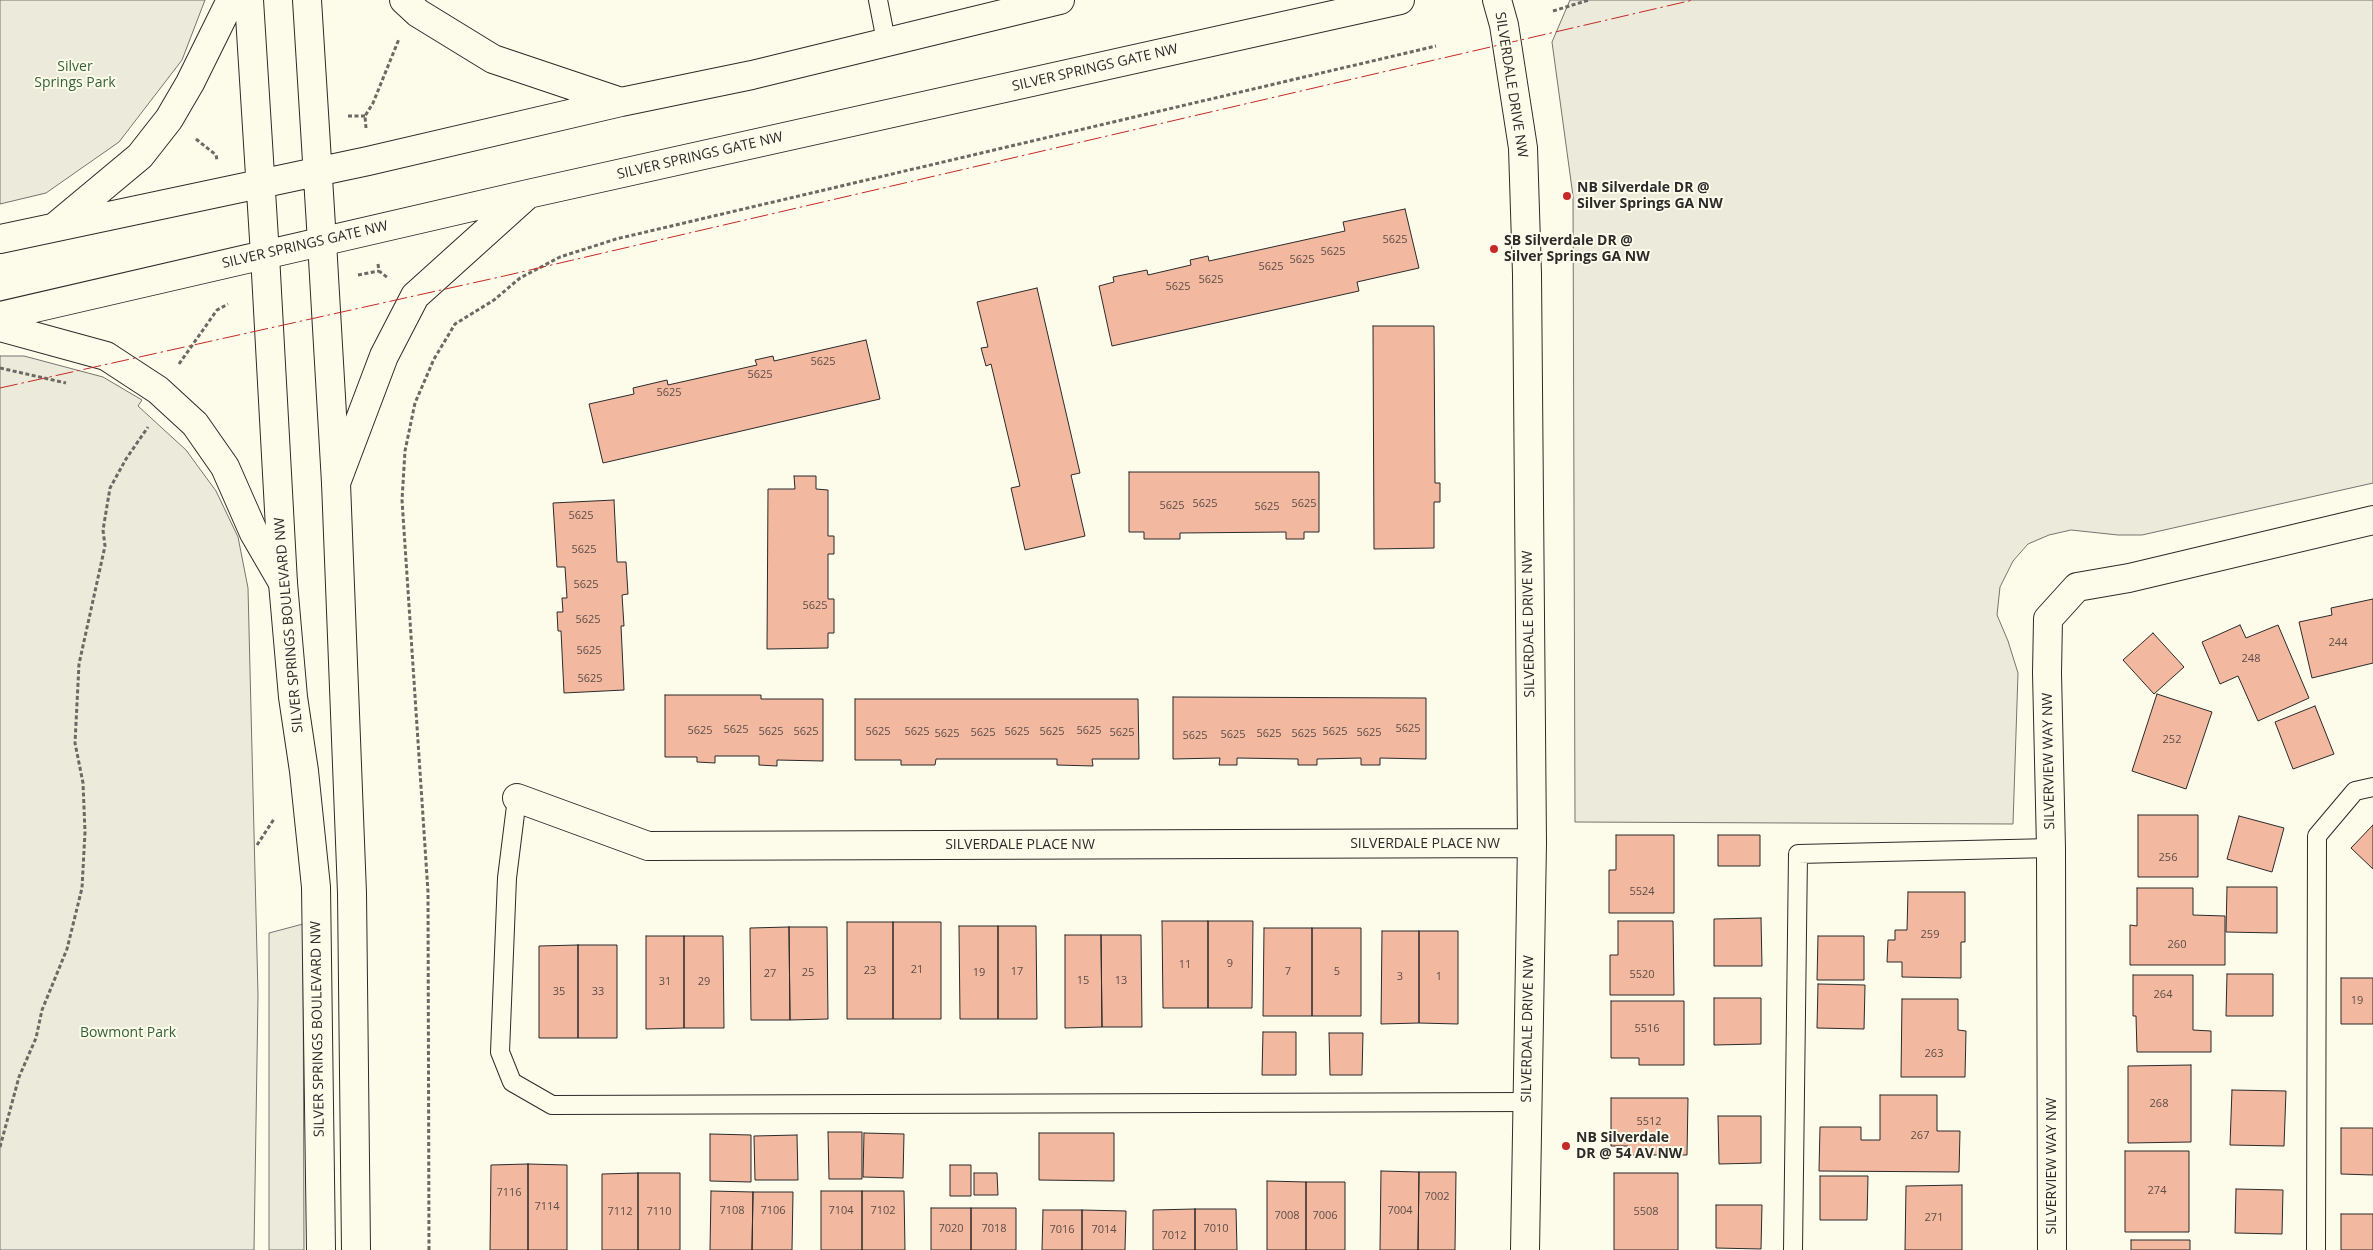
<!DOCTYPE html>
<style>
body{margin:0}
canvas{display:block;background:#fdfbea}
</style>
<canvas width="2373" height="1250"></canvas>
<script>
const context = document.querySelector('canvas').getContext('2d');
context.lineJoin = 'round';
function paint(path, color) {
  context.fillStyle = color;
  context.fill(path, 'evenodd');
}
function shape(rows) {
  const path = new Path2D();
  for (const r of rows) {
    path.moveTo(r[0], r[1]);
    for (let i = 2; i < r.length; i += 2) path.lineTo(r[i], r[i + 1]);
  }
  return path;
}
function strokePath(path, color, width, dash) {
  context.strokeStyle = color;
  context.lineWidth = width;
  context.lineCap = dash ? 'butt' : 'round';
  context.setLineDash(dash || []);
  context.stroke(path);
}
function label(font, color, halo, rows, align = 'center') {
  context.font = font + ' "Open Sans",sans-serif';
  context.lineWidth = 4;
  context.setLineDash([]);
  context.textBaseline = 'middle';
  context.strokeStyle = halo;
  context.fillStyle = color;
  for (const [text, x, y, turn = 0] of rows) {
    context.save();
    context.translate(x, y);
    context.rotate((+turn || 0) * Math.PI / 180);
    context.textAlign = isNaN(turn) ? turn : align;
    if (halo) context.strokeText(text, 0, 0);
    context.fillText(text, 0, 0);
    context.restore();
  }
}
const green = shape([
 [0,0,205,0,182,60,119,142,46,193,0,204,0,0],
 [1570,0,2373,0,2373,483,2142,535,2118,535,2071,530,2049,535,2028,544,2013,561,2000,587,1997,615,2008,641,2018,673,2013,824,1575,822,1573,196,1552,42,1570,0],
 [0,356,24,356,103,377,142,400,138,406,186,450,216,491,238,537,248,588,258,995,254,1250,0,1250,0,356]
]);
const parking = shape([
 [303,924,304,1250,269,1250,269,933,303,924]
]);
const building = shape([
 [1405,209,1419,268,1357,282,1359,291,1112,346,1099,286,1114,282,1113,277,1147,270,1148,275,1191,265,1190,260,1208,256,1209,261,1345,231,1343,222,1405,209],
 [1037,288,1080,473,1071,475,1085,536,1025,550,1011,488,1020,486,991,364,986,366,981,348,988,347,977,302,1037,288],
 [1373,326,1434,326,1435,483,1440,483,1440,502,1434,502,1434,548,1374,549,1373,326],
 [866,340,880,399,603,463,589,404,634,394,633,388,667,380,668,385,757,365,755,360,773,356,774,361,866,340],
 [1129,472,1319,472,1319,532,1304,532,1304,539,1286,539,1286,532,1180,533,1180,539,1144,539,1144,532,1129,532,1129,472],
 [794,476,816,476,816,489,828,490,828,536,834,536,834,554,828,554,828,599,834,599,834,633,828,633,828,648,767,649,768,489,795,489,794,476],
 [614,500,617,562,626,562,628,594,622,595,624,626,621,626,624,690,564,693,561,631,558,631,557,612,563,612,562,598,567,598,565,567,557,567,553,503,614,500],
 [2373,599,2373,663,2312,678,2299,622,2332,615,2331,608,2373,599],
 [2240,625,2246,638,2278,625,2309,698,2258,721,2238,676,2220,684,2202,642,2240,625],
 [2153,633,2184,667,2154,694,2123,660,2153,633],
 [2157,694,2212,712,2186,789,2132,771,2157,694],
 [665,695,761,695,761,699,823,699,823,761,777,760,777,766,759,765,759,756,715,756,715,763,697,762,697,757,665,757,665,695],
 [1173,697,1426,698,1426,759,1380,758,1380,765,1361,765,1361,758,1317,759,1317,765,1298,765,1298,759,1237,758,1237,765,1219,765,1220,758,1173,759,1173,697],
 [855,699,1138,699,1139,759,1092,759,1093,766,1057,765,1057,759,936,759,935,765,901,765,901,760,855,760,855,699],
 [2315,706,2334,754,2293,769,2275,722,2315,706],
 [2138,815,2198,815,2198,877,2138,877,2138,815],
 [2239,816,2284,828,2272,872,2227,859,2239,816],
 [2373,825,2373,869,2351,848,2373,825],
 [1616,835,1674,835,1674,913,1609,913,1609,870,1616,870,1616,835],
 [1718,835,1760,835,1760,866,1718,866,1718,835],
 [2227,887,2277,887,2277,933,2226,932,2227,887],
 [2137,888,2193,888,2193,915,2225,916,2225,965,2130,965,2130,925,2137,926,2137,888],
 [1908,892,1965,892,1965,942,1961,942,1961,978,1902,977,1902,962,1887,962,1888,940,1895,940,1895,930,1907,930,1908,892],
 [1761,918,1762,966,1714,966,1714,919,1761,918],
 [1162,921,1208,921,1208,1008,1163,1008,1162,921],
 [1208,921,1253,921,1252,1008,1208,1008,1208,921],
 [1618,921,1673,921,1674,995,1610,995,1610,955,1618,955,1618,921],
 [847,922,893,922,893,1019,847,1019,847,922],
 [893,922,941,922,941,1019,893,1019,893,922],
 [959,926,998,926,998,1019,960,1019,959,926],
 [998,926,1036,926,1037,1019,998,1019,998,926],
 [789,927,827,927,828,1019,790,1020,789,927],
 [789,927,790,1020,751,1020,750,928,789,927],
 [1264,928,1312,928,1312,1016,1263,1016,1264,928],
 [1312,928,1361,928,1361,1016,1312,1016,1312,928],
 [1382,931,1419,931,1419,1023,1381,1024,1382,931],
 [1419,931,1458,931,1458,1024,1419,1023,1419,931],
 [1065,935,1101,935,1102,1027,1065,1028,1065,935],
 [1101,935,1141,935,1142,1027,1102,1027,1101,935],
 [646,936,684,936,684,1028,646,1029,646,936],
 [684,936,723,936,724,1028,684,1028,684,936],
 [1818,936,1864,936,1864,980,1817,980,1818,936],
 [578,945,617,945,617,1038,578,1038,578,945],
 [578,945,578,1038,539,1038,539,946,578,945],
 [2227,974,2273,974,2273,1016,2226,1016,2227,974],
 [2133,975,2193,975,2193,1030,2211,1031,2211,1052,2137,1052,2136,1016,2133,1016,2133,975],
 [2341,978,2373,978,2373,1024,2341,1024,2341,978],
 [1818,984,1865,985,1864,1029,1817,1028,1818,984],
 [1714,998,1761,998,1761,1044,1714,1045,1714,998],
 [1902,999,1958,999,1958,1030,1966,1031,1965,1077,1901,1077,1902,999],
 [1611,1001,1684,1001,1684,1065,1639,1065,1639,1058,1611,1058,1611,1001],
 [1263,1032,1296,1032,1296,1075,1262,1075,1263,1032],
 [1329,1033,1363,1033,1362,1075,1330,1075,1329,1033],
 [2191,1065,2191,1142,2128,1143,2128,1066,2191,1065],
 [2232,1090,2286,1091,2284,1146,2230,1145,2232,1090],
 [1880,1095,1937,1095,1937,1131,1960,1131,1959,1172,1819,1171,1820,1127,1861,1127,1861,1140,1880,1140,1880,1095],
 [1611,1098,1688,1098,1687,1155,1628,1155,1628,1146,1611,1146,1611,1098],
 [1718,1116,1761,1116,1761,1163,1719,1164,1718,1116],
 [2341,1128,2373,1128,2373,1175,2341,1174,2341,1128],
 [828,1132,862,1132,862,1179,829,1179,828,1132],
 [864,1133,904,1134,903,1178,863,1177,864,1133],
 [1039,1133,1114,1133,1114,1181,1039,1180,1039,1133],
 [710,1134,751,1135,751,1182,710,1181,710,1134],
 [797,1135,798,1180,755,1180,754,1136,797,1135],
 [2125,1151,2189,1151,2189,1232,2125,1232,2125,1151],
 [528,1164,567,1165,567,1250,528,1250,528,1164],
 [528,1164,528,1250,490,1250,491,1165,528,1164],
 [950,1165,971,1165,971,1196,950,1196,950,1165],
 [1381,1171,1419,1172,1418,1250,1380,1250,1381,1171],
 [1419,1172,1456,1172,1455,1250,1418,1250,1419,1172],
 [638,1173,680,1173,680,1250,638,1250,638,1173],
 [638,1173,638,1250,602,1250,602,1174,638,1173],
 [974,1173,997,1173,998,1195,974,1195,974,1173],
 [1614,1173,1678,1173,1678,1250,1614,1250,1614,1173],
 [1820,1176,1868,1176,1867,1220,1820,1220,1820,1176],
 [1267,1181,1306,1182,1306,1250,1267,1250,1267,1181],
 [1306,1182,1345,1182,1345,1250,1306,1250,1306,1182],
 [1962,1185,1962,1250,1905,1250,1906,1186,1962,1185],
 [2236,1189,2283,1190,2282,1234,2235,1233,2236,1189],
 [711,1191,753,1192,752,1250,710,1250,711,1191],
 [821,1191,862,1191,862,1250,821,1250,821,1191],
 [862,1191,904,1191,905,1250,862,1250,862,1191],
 [753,1192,793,1192,792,1250,752,1250,753,1192],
 [1716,1205,1762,1205,1761,1249,1716,1248,1716,1205],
 [931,1208,971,1208,971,1250,931,1250,931,1208],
 [971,1208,1016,1208,1016,1250,971,1250,971,1208],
 [1195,1209,1236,1209,1237,1250,1195,1250,1195,1209],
 [1195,1209,1195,1250,1153,1250,1153,1210,1195,1209],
 [1043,1210,1082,1210,1082,1250,1042,1250,1043,1210],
 [1082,1210,1126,1211,1125,1250,1082,1250,1082,1210],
 [2341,1214,2373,1214,2373,1250,2341,1250,2341,1214],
 [2131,1240,2190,1240,2190,1250,2131,1250,2131,1240]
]);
const path = shape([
 [1553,11,1589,0],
 [348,116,365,116],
 [366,128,365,116,373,103,399,39],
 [196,139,216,155,217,160],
 [378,264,379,271,388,278],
 [358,275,379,271],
 [179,364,217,310,228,304],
 [0,368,66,383],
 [257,845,274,819],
 [0,1147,19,1077,36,1038,42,1010,67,949,82,888,85,832,83,783,75,743,79,664,105,546,103,530,110,488,126,459,148,427],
 [429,1250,428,892,402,500,405,451,415,403,434,359,455,324,494,300,520,278,560,257,616,239,1436,46]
]);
const service = shape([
 [878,0,886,41],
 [517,798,507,878,500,1052,512,1082,552,1105,1527,1102],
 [1793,1250,1798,854,2051,848],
 [2316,1250,2317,836,2355,791,2373,787]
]);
const minor = shape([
 [1497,0,1504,25,1523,148,1527,274,1532,843,1525,1250],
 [322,242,336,483,352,893,356,1250],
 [265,255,283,583,293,697,304,771,316,887,321,1250],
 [517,798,648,846,1532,843],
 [2052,1250,2051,848,2047,673,2048,619,2077,587,2129,578,2373,520]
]);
const tertiary = shape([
 [249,0,265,255],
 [307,0,322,242],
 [404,0,418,13,493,59,621,102],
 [56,226,140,156,169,119,190,83,231,0],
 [0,239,368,161,621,102,752,75,1060,0],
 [0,316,528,194,1400,0],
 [0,327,106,356,158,390,195,424,225,467,254,533,283,583],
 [336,483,384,356,415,296,527,195]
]);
const power = shape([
 [0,388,504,276,1693,0]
]);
const markers = [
 [1567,196,5,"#c62828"],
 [1494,249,5,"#c62828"],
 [1566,1146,5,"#c62828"]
];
const numberNames = [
 ["5625",1395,240],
 ["5625",1333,252],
 ["5625",1302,260],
 ["5625",1271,267],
 ["5625",1211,280],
 ["5625",1178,287],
 ["5625",823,362],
 ["5625",760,375],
 ["5625",669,393],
 ["5625",1205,504],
 ["5625",1304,504],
 ["5625",1172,506],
 ["5625",1267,507],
 ["5625",581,516],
 ["5625",584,550],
 ["5625",586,585],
 ["5625",815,606],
 ["5625",588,620],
 ["244",2338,643],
 ["5625",589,651],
 ["248",2251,659],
 ["5625",590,679],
 ["5625",1408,729],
 ["5625",736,730],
 ["5625",700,731],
 ["5625",1089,731],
 ["5625",771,732],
 ["5625",806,732],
 ["5625",878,732],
 ["5625",917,732],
 ["5625",1017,732],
 ["5625",1052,732],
 ["5625",1335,732],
 ["5625",983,733],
 ["5625",1122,733],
 ["5625",1369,733],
 ["5625",947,734],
 ["5625",1269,734],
 ["5625",1304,734],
 ["5625",1233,735],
 ["5625",1195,736],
 ["252",2172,740],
 ["256",2168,858],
 ["5524",1642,892],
 ["259",1930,935],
 ["260",2177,945],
 ["9",1230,964],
 ["11",1185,965],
 ["21",917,970],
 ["23",870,971],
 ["17",1017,972],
 ["7",1288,972],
 ["5",1337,972],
 ["25",808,973],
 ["19",979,973],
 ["27",770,974],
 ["5520",1642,975],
 ["3",1400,977],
 ["1",1439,977],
 ["15",1083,981],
 ["13",1121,981],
 ["31",665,982],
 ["29",704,982],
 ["35",559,992],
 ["33",598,992],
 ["264",2163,995],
 ["19",2357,1001],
 ["5516",1647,1029],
 ["263",1934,1054],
 ["268",2159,1104],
 ["5512",1649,1122],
 ["267",1920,1136],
 ["274",2157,1191],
 ["7116",509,1193],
 ["7002",1437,1197],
 ["7114",547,1207],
 ["7108",732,1211],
 ["7106",773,1211],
 ["7104",841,1211],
 ["7102",883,1211],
 ["7004",1400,1211],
 ["7112",620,1212],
 ["7110",659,1212],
 ["5508",1646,1212],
 ["7008",1287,1216],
 ["7006",1325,1216],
 ["271",1934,1218],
 ["7020",951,1229],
 ["7018",994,1229],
 ["7010",1216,1229],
 ["7016",1062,1230],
 ["7014",1104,1230],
 ["7012",1174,1236]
];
const parkNames = [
 ["Silver",75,67],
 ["Springs Park",75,83],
 ["Bowmont Park",128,1033]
];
const streetNames = [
 ["SILVER SPRINGS GATE NW",1095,68,-13],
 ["SILVERDALE DRIVE NW",1511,85,81],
 ["SILVER SPRINGS GATE NW",700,156,-13],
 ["SILVER SPRINGS GATE NW",305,245,-13],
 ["SILVERDALE DRIVE NW",1529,624,-91],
 ["SILVER SPRINGS BOULEVARD NW",289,625,-95],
 ["SILVERVIEW WAY NW",2049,761,-91],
 ["SILVERDALE PLACE NW",1425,844],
 ["SILVERDALE PLACE NW",1020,845],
 ["SILVER SPRINGS BOULEVARD NW",318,1029,-91],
 ["SILVERDALE DRIVE NW",1528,1029,-89],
 ["SILVERVIEW WAY NW",2052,1166,-90]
];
const poiNames = [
 ["NB Silverdale DR @",1577,188],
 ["Silver Springs GA NW",1577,204],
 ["SB Silverdale DR @",1504,241],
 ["Silver Springs GA NW",1504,257],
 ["NB Silverdale",1576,1138],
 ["DR @ 54 AV NW",1576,1154]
];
paint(green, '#ecebdb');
strokePath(green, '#74746e', 1);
paint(parking, '#eceadb');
strokePath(parking, '#74746e', 1);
paint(building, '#f2b8a0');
strokePath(building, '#2b2b2b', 1);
strokePath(service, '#2b2b2b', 20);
strokePath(minor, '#2b2b2b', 30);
strokePath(tertiary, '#2b2b2b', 30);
strokePath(path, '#6a6964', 3, [4, 2.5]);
strokePath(service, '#fdfbea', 18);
strokePath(minor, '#fdfbea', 28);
strokePath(tertiary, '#fdfbea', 28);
strokePath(power, '#c62828', 1, [18, 4, 2.5, 4]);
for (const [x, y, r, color] of markers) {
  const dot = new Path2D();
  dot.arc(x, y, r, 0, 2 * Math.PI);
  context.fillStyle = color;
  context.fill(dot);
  strokePath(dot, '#fdfbea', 2);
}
label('11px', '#5d4e48', null, numberNames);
label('14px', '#34623c', '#fdfbea', parkNames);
label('14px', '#2b2b2b', '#fdfbea', streetNames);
label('bold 14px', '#2b2b2b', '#fdfbea', poiNames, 'left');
</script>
